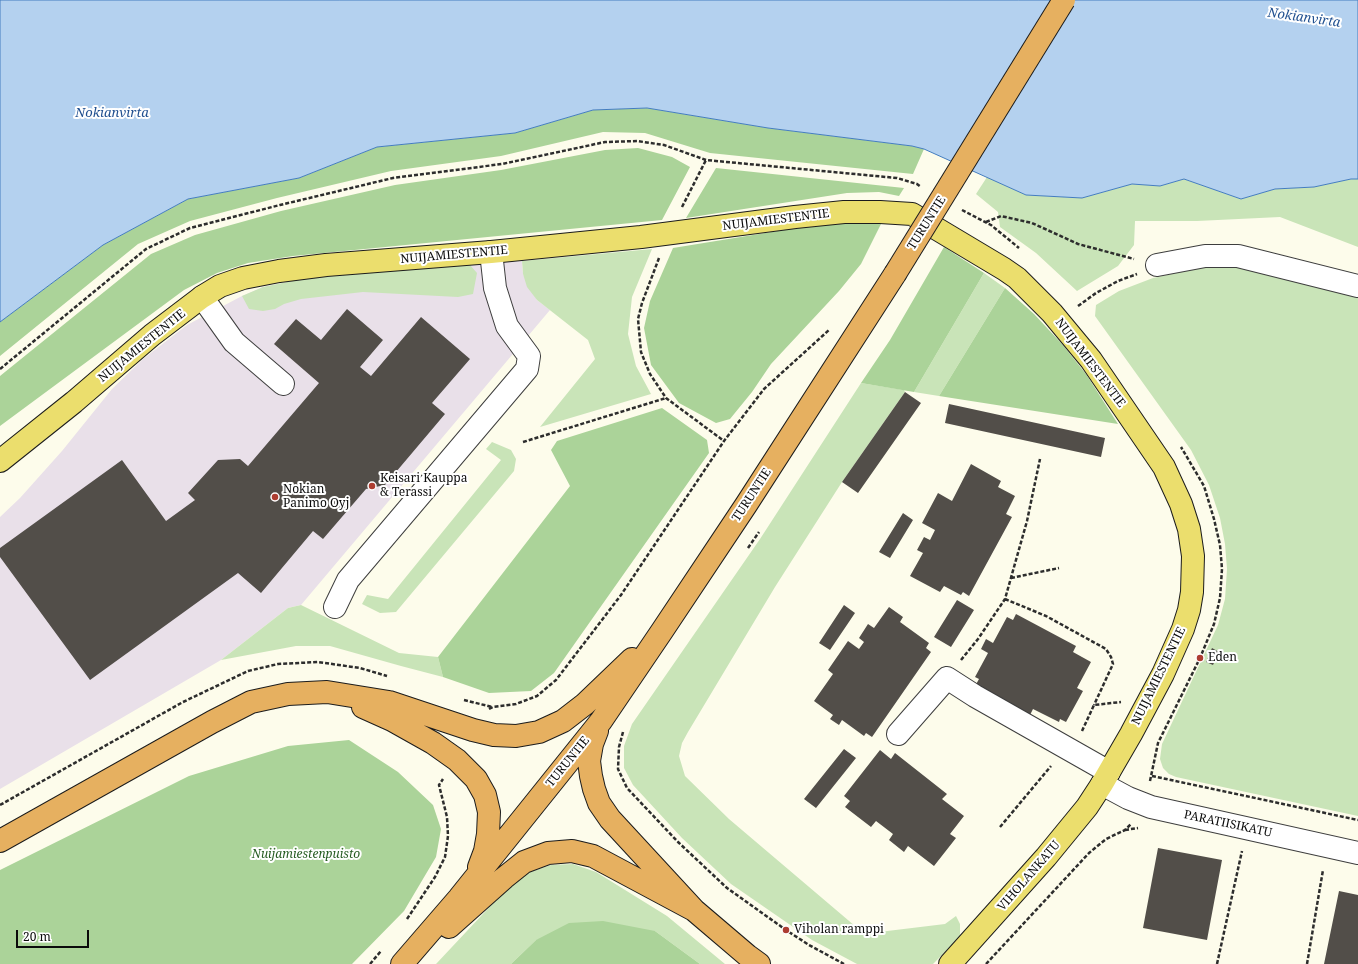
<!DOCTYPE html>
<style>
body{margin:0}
#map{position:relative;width:1358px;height:964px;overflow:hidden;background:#fdfceb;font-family:"Noto Serif",serif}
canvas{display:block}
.scale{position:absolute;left:16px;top:930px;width:73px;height:18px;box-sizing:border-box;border:2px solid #0b0b0b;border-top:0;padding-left:5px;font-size:12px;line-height:14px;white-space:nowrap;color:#0b0b0b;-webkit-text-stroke:3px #fff;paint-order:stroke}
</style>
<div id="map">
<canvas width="1358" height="964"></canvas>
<div class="scale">20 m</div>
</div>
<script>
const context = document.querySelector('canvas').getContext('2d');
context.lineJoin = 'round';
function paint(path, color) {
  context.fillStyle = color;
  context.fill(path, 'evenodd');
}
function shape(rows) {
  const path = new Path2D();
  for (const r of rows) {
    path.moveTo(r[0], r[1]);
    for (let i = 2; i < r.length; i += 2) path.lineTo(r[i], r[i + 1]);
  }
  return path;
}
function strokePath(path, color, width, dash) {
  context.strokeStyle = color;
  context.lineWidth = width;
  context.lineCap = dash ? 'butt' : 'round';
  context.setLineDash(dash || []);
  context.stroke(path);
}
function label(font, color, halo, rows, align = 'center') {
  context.font = font + ' "Noto Serif",serif';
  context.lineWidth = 4;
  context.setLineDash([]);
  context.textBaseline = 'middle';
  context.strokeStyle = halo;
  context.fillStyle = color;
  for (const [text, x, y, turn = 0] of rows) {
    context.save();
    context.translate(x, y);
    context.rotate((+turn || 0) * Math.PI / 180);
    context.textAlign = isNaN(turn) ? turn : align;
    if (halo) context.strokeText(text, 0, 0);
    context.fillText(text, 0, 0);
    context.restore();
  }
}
const industrial = shape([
 [522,261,523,274,537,300,550,310,301,605,288,608,221,660,0,789,0,517,20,498,62,451,112,389,143,359,187,325,242,296,263,287,307,278]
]);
const green = shape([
 [987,177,1026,195,1082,198,1132,184,1160,186,1184,179,1241,199,1275,189,1314,187,1351,179,1358,179,1358,247,1280,217,1197,221,1135,221,1134,245,1118,266,1077,291,1036,253,1000,227,998,212,976,194],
 [652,249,632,297,628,334,636,366,651,394,540,427,595,359,588,340,537,300,527,287,523,274,522,261],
 [470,265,477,273,473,294,458,297,363,292,301,299,284,304,275,309,263,311,249,309,242,296,263,287,307,278],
 [1234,266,1358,296,1358,816,1176,777,1169,774,1163,768,1160,759,1162,744,1218,625,1225,599,1227,569,1225,544,1220,518,1209,485,1191,450,1095,316,1096,305,1119,291,1153,278,1205,267],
 [984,273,1005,288,939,396,914,392],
 [861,383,904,390,905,392,842,482,775,587,688,732,682,743,679,756,685,776,729,819,855,926,879,932,945,924,956,916,960,924,960,937,933,964,857,964,812,940,731,884,682,838,633,785,624,768,624,746,632,724,760,539],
 [492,442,511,450,516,459,514,471,396,612,380,613,362,604,367,595,388,599,501,460,486,449],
 [301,605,399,653,438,657,443,677,401,666,330,646,296,646,221,660,288,608],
 [573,864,596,872,667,916,725,964,700,964,655,931,536,940,511,964,436,964,512,883,530,872,551,865]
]);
const forest = shape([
 [647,108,768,128,912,146,924,149,913,174,710,153,645,133,603,132,501,156,391,171,277,198,190,221,138,244,0,356,0,322,103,245,188,199,299,178,377,147,515,133,593,110],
 [638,148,672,157,690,167,662,220,293,256,248,263,217,273,184,290,0,426,0,376,151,254,195,235,281,211,395,185,501,170,605,150],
 [716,168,904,188,899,196,879,192,847,193,686,218],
 [850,223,881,224,861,264,839,291,771,364,752,392,730,419,716,423,679,403,651,365,644,328,650,301,673,248,796,228],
 [944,247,984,273,914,392,861,383,890,340],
 [1005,288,1034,314,1062,344,1086,374,1118,424,939,396],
 [662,408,707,440,709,453,554,673,531,691,489,693,443,677,438,657,570,486,551,450,557,441],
 [349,740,398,772,433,805,441,829,436,857,404,911,352,964,0,964,0,870,189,776,288,746],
 [603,921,655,931,700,964,511,964,536,940,569,923]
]);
const water = shape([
 [0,0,1358,0,1358,179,1351,179,1314,187,1275,189,1241,199,1184,179,1160,186,1132,184,1082,198,1026,195,924,149,912,146,768,128,647,108,593,110,515,133,377,147,299,178,188,199,103,245,0,322,0,0]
]);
const building = shape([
 [347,309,383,340,360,367,371,376,421,317,470,359,432,403,445,414,385,485,366,489,323,539,313,531,261,593,238,573,90,680,0,557,0,548,122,460,166,521,195,500,188,493,218,460,240,459,248,466,319,383,274,344,296,319,321,340],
 [905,392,921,403,858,493,842,482],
 [949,404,1105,438,1101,457,945,423],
 [971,464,1001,481,998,487,1015,496,1006,514,1012,517,969,596,963,592,961,595,944,586,940,592,910,576,923,553,917,550,924,537,930,540,935,530,922,523,938,493,952,501],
 [903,513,913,520,890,558,879,552],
 [957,600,974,610,951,647,934,637],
 [844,605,855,613,830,650,819,643],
 [889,607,903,617,900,622,929,643,926,648,931,652,872,737,866,733,864,736,842,720,839,725,830,719,833,715,814,701,833,674,828,670,848,641,859,649,864,642,859,638,868,624,874,628],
 [1016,614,1076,646,1073,652,1091,662,1077,688,1083,691,1066,722,1060,719,1059,722,1033,709,1030,715,974,688,979,679,975,677,988,653,981,649,986,639,993,643,1007,617,1013,620],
 [1212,648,1219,652,1213,665,1206,662],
 [844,749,856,758,816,808,804,799],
 [880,750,891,759,895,753,947,794,942,799,964,816,950,834,956,838,934,866,908,846,904,852,889,840,893,834,876,821,871,827,845,807,850,801,844,796],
 [1158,848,1222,860,1207,940,1143,928],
 [1339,891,1358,895,1358,964,1324,964]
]);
const path = shape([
 [682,207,706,160],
 [962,210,991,225,1019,248],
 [986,222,1001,216,1032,223,1078,244,1134,259],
 [659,258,642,303,638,319,641,352,650,374,666,398,724,441],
 [1078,306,1096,293,1118,281,1137,274],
 [0,369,146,249,190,228,280,205,393,178,502,164,605,142,637,141,664,145,706,160,897,178,917,184,921,187],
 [523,442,666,398],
 [748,548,759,532],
 [1011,578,1059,568],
 [1005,599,1046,616,1106,649,1111,657,1113,664,1094,705],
 [961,660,978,639,1005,599,1027,521,1040,459],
 [464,700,492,707],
 [489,709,493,707,516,704,537,696,556,680,621,595,724,441,764,389,829,330],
 [1082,731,1094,705,1121,702],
 [623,732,619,747,618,769,627,788,678,842,727,888,786,930,809,945,844,964],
 [1152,776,1358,820],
 [1150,781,1158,743,1200,658,1214,624,1220,598,1222,569,1220,545,1214,519,1204,486,1181,447],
 [0,805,183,702,248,671,278,664,318,662,360,668,387,676],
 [1000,827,1051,766],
 [1125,830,1138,828],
 [407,919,435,877,445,857,448,836,447,817,439,785,443,779],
 [370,964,381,951],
 [986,964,1089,853,1106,839,1125,830,1131,824],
 [1217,964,1242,851],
 [1307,964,1323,870]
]);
const minor = shape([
 [1157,265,1205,256,1238,256,1358,286],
 [202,297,234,342,283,384],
 [335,607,348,580,527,369,529,356,507,326,495,288,491,252],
 [898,734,947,678,975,696,1109,772],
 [1102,784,1128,798,1151,807,1358,853]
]);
const major = shape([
 [0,461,74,402,152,335,202,297,220,286,243,278,279,271,326,265,491,252,641,237,795,217,844,212,880,212,912,214,1004,269,1017,278,1052,313,1091,360,1164,467,1181,504,1189,529,1193,556,1192,592,1189,610,1183,629,1163,674,1131,734,1102,784,1087,807,1046,857,950,964]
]);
const highway = shape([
 [363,707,392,720,433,743,457,760,476,779,485,795,489,812,488,834,485,851,479,867],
 [597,731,592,744,589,761,591,776,594,789,599,803,610,819,694,910,748,956,759,964],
 [0,841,212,722,251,702,288,694,327,692,389,702,473,730,494,735,516,736,539,732,563,721,585,704,632,659],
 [449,927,504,878,524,862,548,853,572,851,593,856,694,910],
 [402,964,459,898,601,721,662,631,746,505,895,274]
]);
const highwayBridge = shape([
 [895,274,1064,0]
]);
const markers = [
 [372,486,4,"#ad3d31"],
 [275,497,4,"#ad3d31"],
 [1200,658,4,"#ad3d31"],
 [786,930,4,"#ad3d31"]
];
const streetNames = [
 ["NUIJAMIESTENTIE",776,220,-7],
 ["TURUNTIE",927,223,-58],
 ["NUIJAMIESTENTIE",454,255,-5],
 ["NUIJAMIESTENTIE",142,346,-39],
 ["NUIJAMIESTENTIE",1090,363,53],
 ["TURUNTIE",752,495,-57],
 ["NUIJAMIESTENTIE",1159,676,-64],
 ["TURUNTIE",568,762,-51],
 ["PARATIISIKATU",1228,824,12],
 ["VIHOLANKATU",1029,876,-49]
];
const poiNames = [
 ["Keisari Kauppa",380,479],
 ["& Terassi",380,493],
 ["Nokian",283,490],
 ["Panimo Oyj",283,504],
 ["Eden",1208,658],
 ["Viholan ramppi",794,930]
];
const parkNames = [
 ["Nuijamiestenpuisto",306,855]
];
const waterNames = [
 ["Nokianvirta",1304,18,8],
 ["Nokianvirta",112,113]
];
paint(industrial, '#e9e0e9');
paint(green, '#c9e4b8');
paint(forest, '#abd399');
paint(water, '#b4d1ef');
strokePath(water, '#437cbf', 1);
paint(building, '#524e49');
strokePath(minor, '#3e3e3e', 24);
strokePath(major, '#1c1c1c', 24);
strokePath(highway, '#1c1c1c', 24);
strokePath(path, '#2d2d2d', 2.5, [4, 2]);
strokePath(minor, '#fff', 22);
strokePath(major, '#ebde6d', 22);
strokePath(highway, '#e6b060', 22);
strokePath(highwayBridge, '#1c1c1c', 24, []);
strokePath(highwayBridge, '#e6b060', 22);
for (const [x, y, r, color] of markers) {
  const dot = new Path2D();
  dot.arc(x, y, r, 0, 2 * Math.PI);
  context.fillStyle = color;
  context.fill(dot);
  strokePath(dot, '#fff', 1.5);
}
label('12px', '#0b0b0b', '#fff', streetNames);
label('12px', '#0b0b0b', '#fff', poiNames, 'left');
label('italic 12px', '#265c22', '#fff', parkNames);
label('italic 13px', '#215090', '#fff', waterNames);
</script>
